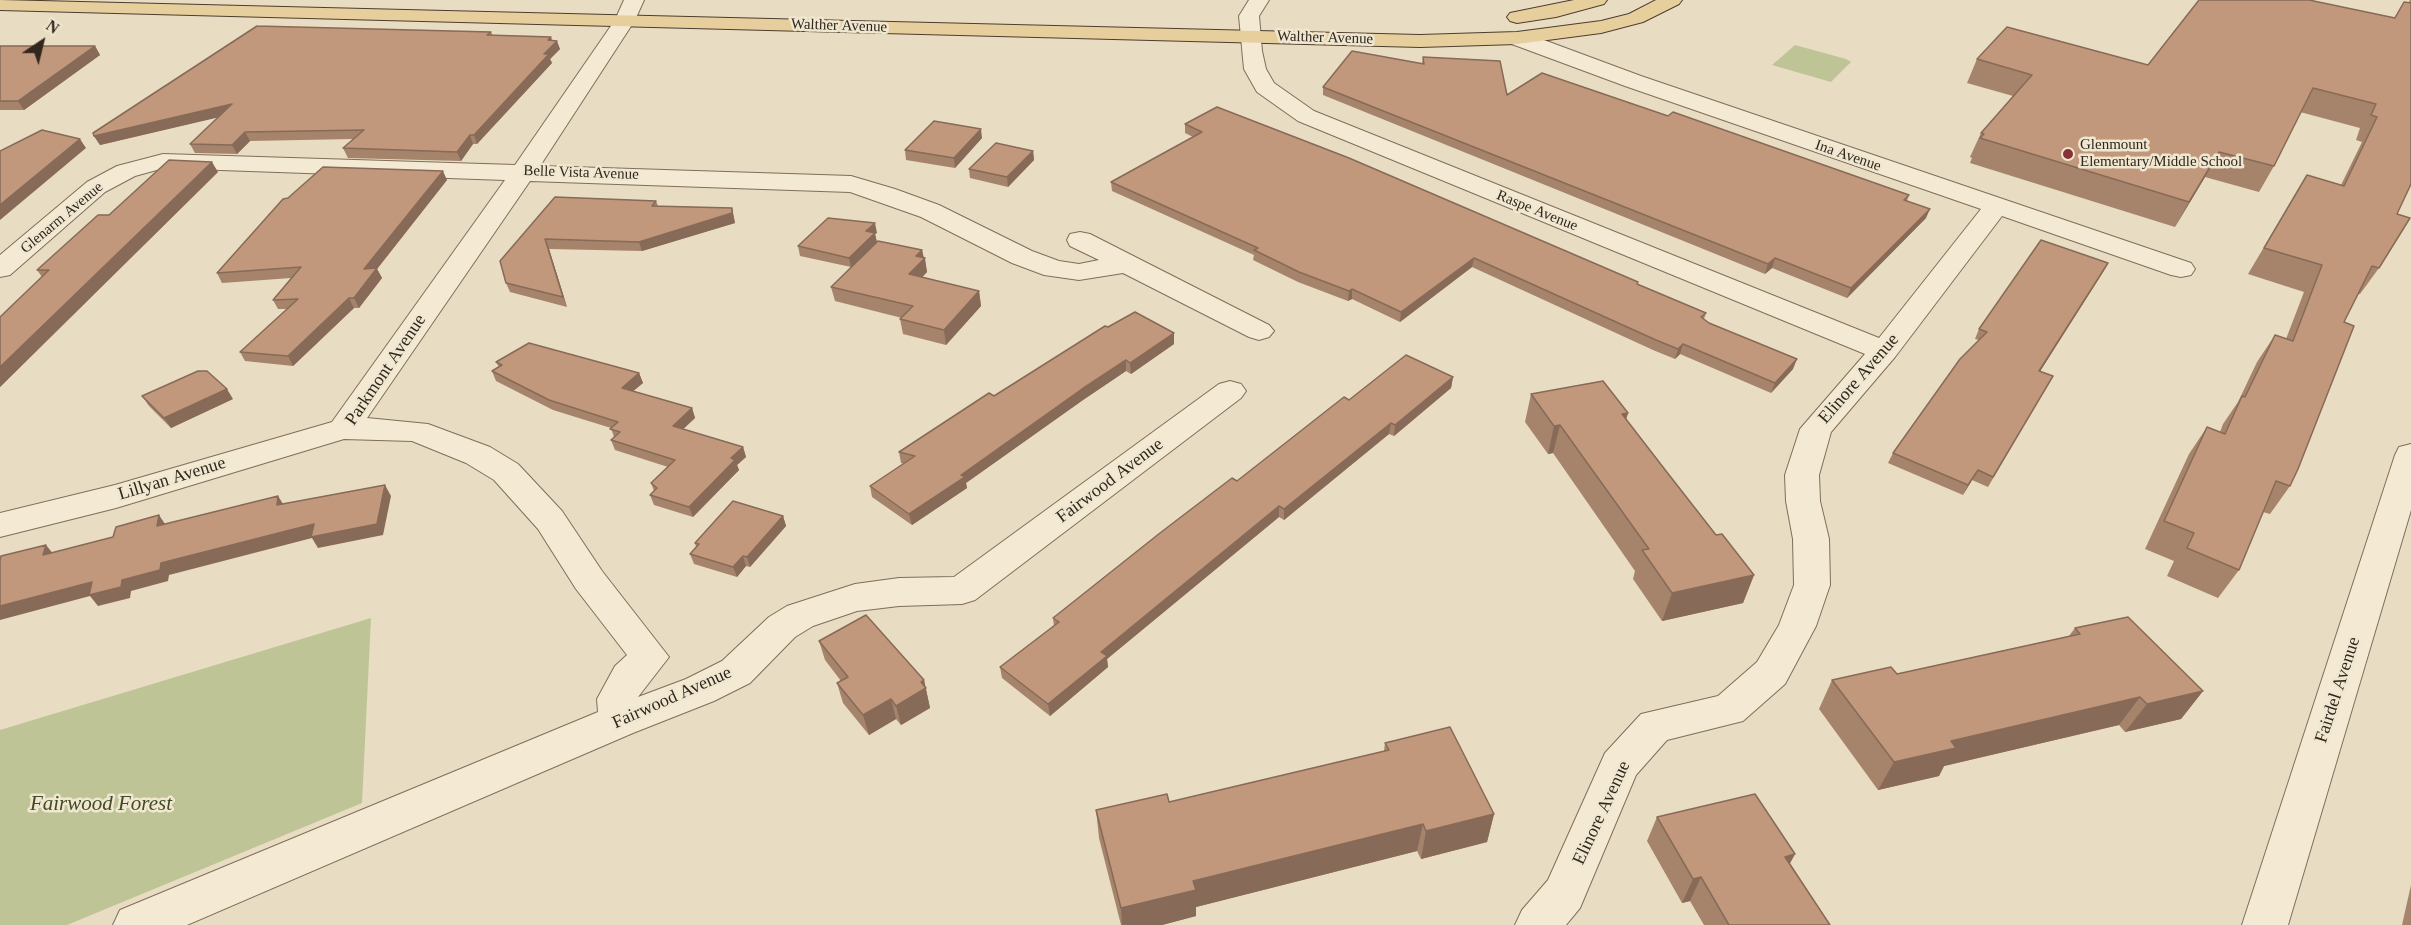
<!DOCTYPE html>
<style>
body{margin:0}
#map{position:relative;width:2411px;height:925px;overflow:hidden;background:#e8dcc2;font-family:"Times New Roman",serif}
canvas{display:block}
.north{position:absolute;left:12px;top:12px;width:60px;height:60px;-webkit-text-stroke:4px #f0e7d0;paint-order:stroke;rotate:35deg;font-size:16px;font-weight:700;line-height:24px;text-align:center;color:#31271e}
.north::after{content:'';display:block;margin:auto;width:21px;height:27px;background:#31271e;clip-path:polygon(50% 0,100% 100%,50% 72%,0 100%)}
</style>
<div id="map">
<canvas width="2411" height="925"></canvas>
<div class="north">N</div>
</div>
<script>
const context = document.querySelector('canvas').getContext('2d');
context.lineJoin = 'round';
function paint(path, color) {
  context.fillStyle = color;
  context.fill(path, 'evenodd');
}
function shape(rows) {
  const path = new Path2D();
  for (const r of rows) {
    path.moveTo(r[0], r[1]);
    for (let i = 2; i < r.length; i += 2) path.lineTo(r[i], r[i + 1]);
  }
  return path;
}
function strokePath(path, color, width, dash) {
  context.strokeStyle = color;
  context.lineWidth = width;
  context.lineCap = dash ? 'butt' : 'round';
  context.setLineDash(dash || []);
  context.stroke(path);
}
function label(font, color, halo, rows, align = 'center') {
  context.font = font + ' "Times New Roman",serif';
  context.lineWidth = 5;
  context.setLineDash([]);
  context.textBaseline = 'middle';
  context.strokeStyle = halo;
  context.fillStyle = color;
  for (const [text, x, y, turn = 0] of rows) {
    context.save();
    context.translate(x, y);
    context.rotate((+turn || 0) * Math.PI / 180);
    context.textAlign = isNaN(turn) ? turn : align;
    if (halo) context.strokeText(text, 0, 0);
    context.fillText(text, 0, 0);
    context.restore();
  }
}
const green = shape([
 [1795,45,1846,59,1851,62,1831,82,1772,65],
 [371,618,362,803,67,925,0,925,0,730]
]);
const minor = shape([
 [624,0,644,0,635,20,540,166,851,176,895,189,939,205,1032,251,1059,261,1079,264,1099,260,1070,246,1067,240,1070,234,1080,232,1090,234,1269,325,1274,331,1269,337,1259,340,1249,337,1123,273,1079,280,1044,275,1012,263,921,217,850,192,530,181,367,418,428,424,490,447,518,464,562,511,602,571,669,657,638,697,686,679,722,661,769,617,787,606,855,584,899,578,954,577,1219,384,1230,381,1241,384,1246,391,1241,398,975,600,962,604,899,606,857,611,813,626,795,637,750,683,714,701,633,733,187,925,113,925,120,910,598,712,597,699,615,666,627,655,576,589,538,529,494,480,466,463,412,441,344,439,116,508,0,537,0,513,115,485,332,422,505,180,164,168,135,176,105,192,10,275,0,277,0,255,87,182,117,166,163,154,515,165,615,20,624,0],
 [1249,0,1269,0,1259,16,1262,51,1266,69,1274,83,1314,111,1879,338,1981,209,1625,86,1509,43,1506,38,1509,33,1525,33,1641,76,2191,263,2195,269,2191,275,2181,277,2171,275,2002,216,1895,357,1831,432,1819,475,1820,501,1829,539,1830,585,1816,626,1785,684,1743,721,1667,740,1636,775,1580,908,1566,925,1515,925,1522,910,1548,880,1605,753,1641,714,1718,696,1757,662,1779,625,1794,585,1793,539,1786,501,1785,475,1800,429,1865,354,1298,121,1257,92,1244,69,1239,16,1249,0],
 [2411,444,2411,510,2288,925,2242,925,2395,455,2399,447,2411,444]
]);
const major = shape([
 [0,0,1420,35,1517,32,1601,21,1629,14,1656,0,1682,0,1679,4,1643,22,1601,33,1517,44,1420,47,0,10,0,0],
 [1574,0,1607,0,1604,4,1556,17,1517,23,1510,21,1507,17,1510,13,1574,0]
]);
const wall = shape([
 [2410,0,2411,0,2411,184,2397,214,2379,268,2360,294,2358,294,2344,322,2290,486,2270,514,2263,512,2239,570,2218,598,2167,576,2174,561,2145,549,2189,454,2207,427,2220,432,2223,424,2238,402,2257,362,2275,335,2286,339,2304,292,2248,274,2307,175,2341,185,2362,142,2356,140,2360,128,2300,112,2274,166,2259,192,2205,177,2175,227,1970,163,1972,158,1970,157,1981,133,2013,96,1967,83,1977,59,2148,65,2394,18,2404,2,2408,3],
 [491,32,493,36,552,40,560,49,550,59,552,63,477,144,473,144,461,161,348,158,343,148,353,139,250,141,237,154,195,153,190,144,218,117,100,145,94,136],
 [0,46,95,46,100,55,24,110,0,110],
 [1423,57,1507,95,1668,116,1909,195,1907,201,1926,218,1847,298,1772,268,1765,274,1323,95,1323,87,1422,64],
 [1185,124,1638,282,1638,284,1706,313,1704,319,1709,323,1793,369,1771,393,1680,354,1675,359,1653,350,1472,267,1400,322,1352,299,1348,301,1298,282,1253,260,1254,255,1112,191,1111,182,1193,137,1185,133],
 [982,138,955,168,906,160,905,150],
 [1033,151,1034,160,1008,187,970,178,969,169],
 [218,172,0,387,0,317,42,277,37,270,109,215],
 [447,180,377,269,382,278,359,308,354,308,293,366,245,361,240,352,287,309,278,309,273,300,291,278,222,283,217,273],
 [555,197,656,201,658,206,732,208,735,223,642,251,549,249,567,307,510,292,506,283],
 [877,233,875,234,877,242,922,250,927,272,922,277,979,291,981,306,946,345,903,334,900,319,902,318,835,301,831,287,851,267,800,256,798,246],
 [2108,263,2103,272,2040,371,2047,386,1988,487,1972,480,1963,495,1888,463,1893,453,1979,340,1975,339,1979,329],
 [1108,327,1174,333,1174,344,1131,374,1126,371,1083,400,966,483,967,488,912,525,872,497,870,486,904,464,901,463,899,452,994,396],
 [496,362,639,373,643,383,633,391,692,408,695,418,683,429,743,447,746,457,737,465,739,470,693,517,654,505,650,495,654,491,651,483,668,467,615,450,611,440,614,437,611,428,553,410,496,381,492,371,499,367],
 [1453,377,1451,388,1394,436,1389,434,1284,520,1279,517,1107,659,1108,667,1050,716,1002,678,1000,667,1054,626,1053,618,1349,400],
 [1531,394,1628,413,1626,419,1716,535,1754,575,1743,603,1662,621,1633,579,1635,571,1553,453,1548,454,1525,422],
 [142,396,233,399,171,428,149,406],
 [783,516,786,526,750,567,746,566,737,577,694,564,690,554,696,547,695,543],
 [2075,628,2203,691,2181,719,2125,732,2119,725,1944,766,1939,776,1878,790,1819,709,1832,680,1897,674,2069,636],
 [819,641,924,680,930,708,901,725,896,719,869,735,843,703,837,683,841,681,825,660],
 [1385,743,1494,814,1487,842,1421,859,1417,851,1196,907,1196,916,1162,925,1121,925,1099,838,1096,810,1169,802,1384,751],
 [1657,817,1795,854,1790,863,1830,925,1704,925,1690,901,1682,903,1647,841],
 [2411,885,2411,925,2402,925]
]);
const shadedWall = shape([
 [551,37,553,44,557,41,560,49,550,59,552,63,477,144,474,135,544,54,548,40],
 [95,46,100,55,24,110,18,101],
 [232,104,237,113,100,145,94,136],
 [981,129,982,138,955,168,954,158],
 [245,132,250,141,237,154,232,145],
 [470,135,473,144,461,161,457,152],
 [80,139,86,148,0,220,0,205],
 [1033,151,1034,160,1008,187,1007,177],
 [2219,152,2205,177,2175,227,2189,202],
 [212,162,218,172,0,387,0,367],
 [443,171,447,180,377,269,382,278,359,308,354,298,364,269],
 [732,208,735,223,642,251,639,242],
 [1930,209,1926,218,1847,298,1851,288],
 [875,223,877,233,875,234,877,243,851,267,849,258,866,231],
 [545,239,549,249,567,307,563,297],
 [922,250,924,259,925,258,927,272,911,289,909,274,916,256],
 [1474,258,1472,267,1400,322,1401,312],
 [1775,258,1772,268,1765,274,1768,264],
 [2108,263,2103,272,2034,381,2039,371],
 [1352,289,1352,299,1348,301,1349,291],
 [979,291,981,306,946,345,944,330],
 [349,298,354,308,293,366,288,356],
 [1174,333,1174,344,1131,374,1130,363],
 [1683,344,1680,354,1675,359,1678,349],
 [1797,359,1793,369,1771,393,1775,383],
 [1126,360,1126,371,1083,400,966,483,967,488,912,525,909,514,961,475,1082,389],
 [639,373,643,383,625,398,622,388],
 [1453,377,1451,388,1394,436,1395,425],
 [227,389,233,399,171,428,164,418],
 [692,408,695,418,676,436,673,426],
 [1628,413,1620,441,1622,414],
 [1391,423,1389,434,1284,520,1284,509],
 [1560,425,1553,453,1548,454,1554,426],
 [743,447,746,457,737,465,739,470,693,517,689,507,731,458],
 [1978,470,1963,495,1968,485],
 [385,485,391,496,383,535,318,548,312,538,169,575,168,581,131,591,130,598,98,606,90,596,0,620,0,606,92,582,122,580,161,563],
 [278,496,285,507,277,505],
 [1279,506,1279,517,1107,659,1108,667,1050,716,1048,704,1101,652],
 [159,515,167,527,157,526],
 [783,516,786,526,750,567,747,557],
 [46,545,55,556,43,555],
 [743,556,746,566,737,577,733,567],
 [1754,575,1743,603,1662,621,1672,593],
 [924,680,930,708,901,725,896,706,921,682],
 [2203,691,2181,719,2125,732,2147,704],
 [2140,697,2119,725,1944,766,1939,776,1878,790,1894,762,1951,741],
 [891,699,896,719,869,735,863,715],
 [1494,814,1487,842,1421,859,1426,831],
 [1423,824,1417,851,1196,907,1196,916,1162,925,1122,925,1121,908,1193,881],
 [1795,854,1782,878,1785,857],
 [1701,877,1690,901,1682,903,1693,879]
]);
const building = shape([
 [2199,0,2309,0,2395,18,2404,2,2411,3,2411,184,2397,214,2410,218,2379,268,2372,266,2344,322,2354,326,2298,469,2290,486,2276,481,2239,570,2187,548,2194,533,2164,521,2207,427,2225,434,2242,396,2245,397,2275,335,2293,341,2322,265,2264,248,2307,175,2344,186,2377,117,2371,115,2376,104,2313,88,2274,166,2219,152,2189,202,1980,138,1984,134,1981,133,2032,75,1977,59,2007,27,2148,65,2199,0],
 [257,26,491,32,487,35,551,37,548,40,557,41,544,54,549,54,474,135,470,135,457,152,343,148,364,130,245,132,232,145,190,144,232,104,94,136,93,133,257,26],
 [0,46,95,46,18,101,0,101,0,46],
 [1352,51,1424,64,1423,57,1500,61,1507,95,1542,73,1668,116,1673,112,1909,195,1904,200,1930,209,1851,288,1775,258,1768,264,1323,87,1352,51],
 [1217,107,1349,158,1638,282,1637,284,1706,313,1701,317,1709,323,1797,359,1775,383,1683,344,1678,349,1656,340,1474,258,1401,312,1352,289,1349,291,1299,272,1254,250,1258,248,1111,182,1202,132,1185,124,1217,107],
 [934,121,981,129,954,158,905,150,934,121],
 [42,130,80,139,0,205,0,151,42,130],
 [996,143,1033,151,1007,177,969,169,996,143],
 [169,160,212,162,0,367,0,317,49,270,37,270,98,215,109,215,169,160],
 [323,167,443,171,364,269,377,268,354,298,349,298,288,356,240,352,298,299,273,300,301,267,217,273,283,199,288,198,323,167],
 [555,197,656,201,652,206,732,208,732,213,639,242,545,239,563,297,506,283,500,261,555,197],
 [828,218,875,223,866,231,875,233,849,258,798,246,828,218],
 [2041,240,2108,263,2039,371,2053,376,1993,477,1978,470,1968,485,1893,453,1960,359,1987,332,1979,329,2041,240],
 [878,241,922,250,916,256,925,258,909,274,979,291,944,330,900,319,913,306,831,287,878,241],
 [1135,312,1174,333,1130,363,1126,360,1082,389,961,475,965,477,909,514,870,486,915,456,899,452,989,393,994,396,1105,326,1108,327,1135,312],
 [529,343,639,373,622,388,692,408,673,426,743,447,731,458,735,460,689,507,650,495,657,488,651,483,675,460,611,440,620,432,610,429,618,422,549,400,492,371,502,365,496,362,529,343],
 [1406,355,1453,377,1395,425,1391,423,1284,509,1279,506,1101,652,1107,656,1048,704,1000,667,1059,622,1053,618,1160,533,1232,478,1237,481,1344,397,1349,400,1406,355],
 [198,371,207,371,227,389,164,418,142,396,198,371],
 [1603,381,1628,413,1622,414,1666,471,1716,535,1722,534,1754,575,1672,593,1642,550,1649,549,1560,425,1554,426,1531,394,1603,381],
 [385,485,377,524,311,537,314,524,161,563,160,570,122,580,121,587,89,595,92,582,0,606,0,560,1,556,46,545,43,555,113,537,116,527,159,515,157,526,278,496,277,505,385,485],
 [733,501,783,516,747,557,743,556,733,567,690,554,699,544,695,543,733,501],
 [866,615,924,680,921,682,926,688,896,706,891,699,863,715,837,683,848,677,819,641,866,615],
 [2128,617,2203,691,2147,704,2140,697,1951,741,1956,748,1894,762,1832,680,1891,667,1897,674,2080,634,2075,628,2128,617],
 [1450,727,1494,814,1426,831,1423,824,1193,881,1196,890,1121,908,1096,810,1167,794,1169,802,1389,750,1385,743,1450,727],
 [1755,794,1795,854,1785,857,1830,925,1729,925,1701,877,1693,879,1657,817,1755,794]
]);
const markers = [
 [2068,154,6,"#873334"]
];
const farStreetnames = [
 ["Walther Avenue",839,26,2],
 ["Walther Avenue",1325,38,2],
 ["Ina Avenue",1848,156,19],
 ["Belle Vista Avenue",581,173,2],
 ["Raspe Avenue",1537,211,22],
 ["Glenarm Avenue",62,218,-40]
];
const farPoinames = [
 ["Glenmount",2080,145],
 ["Elementary/Middle School",2080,162]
];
const streetNames = [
 ["Parkmont Avenue",386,370,-56],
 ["Elinore Avenue",1859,379,-49],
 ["Lillyan Avenue",172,479,-17],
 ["Fairwood Avenue",1110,481,-37],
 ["Fairdel Avenue",2338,690,-72],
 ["Fairwood Avenue",672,698,-24],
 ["Elinore Avenue",1602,813,-65]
];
const nearParknames = [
 ["Fairwood Forest",101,804]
];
paint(green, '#bfc497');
strokePath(minor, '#7f6e5b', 2);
strokePath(major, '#4d3d2f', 2);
paint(minor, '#f4ead4');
paint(major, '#e7cf9d');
paint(wall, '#a6836b');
paint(shadedWall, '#876a57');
paint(building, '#c1987c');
strokePath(building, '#876a57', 1.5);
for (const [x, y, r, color] of markers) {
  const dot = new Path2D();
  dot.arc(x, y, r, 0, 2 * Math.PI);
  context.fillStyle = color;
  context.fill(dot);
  strokePath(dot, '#f0e7d0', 2);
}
label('15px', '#31271e', '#f0e7d0', farStreetnames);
label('15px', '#31271e', '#f0e7d0', farPoinames, 'left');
label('18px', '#31271e', '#f0e7d0', streetNames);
label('italic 21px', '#424b27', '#f0e7d0', nearParknames);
</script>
